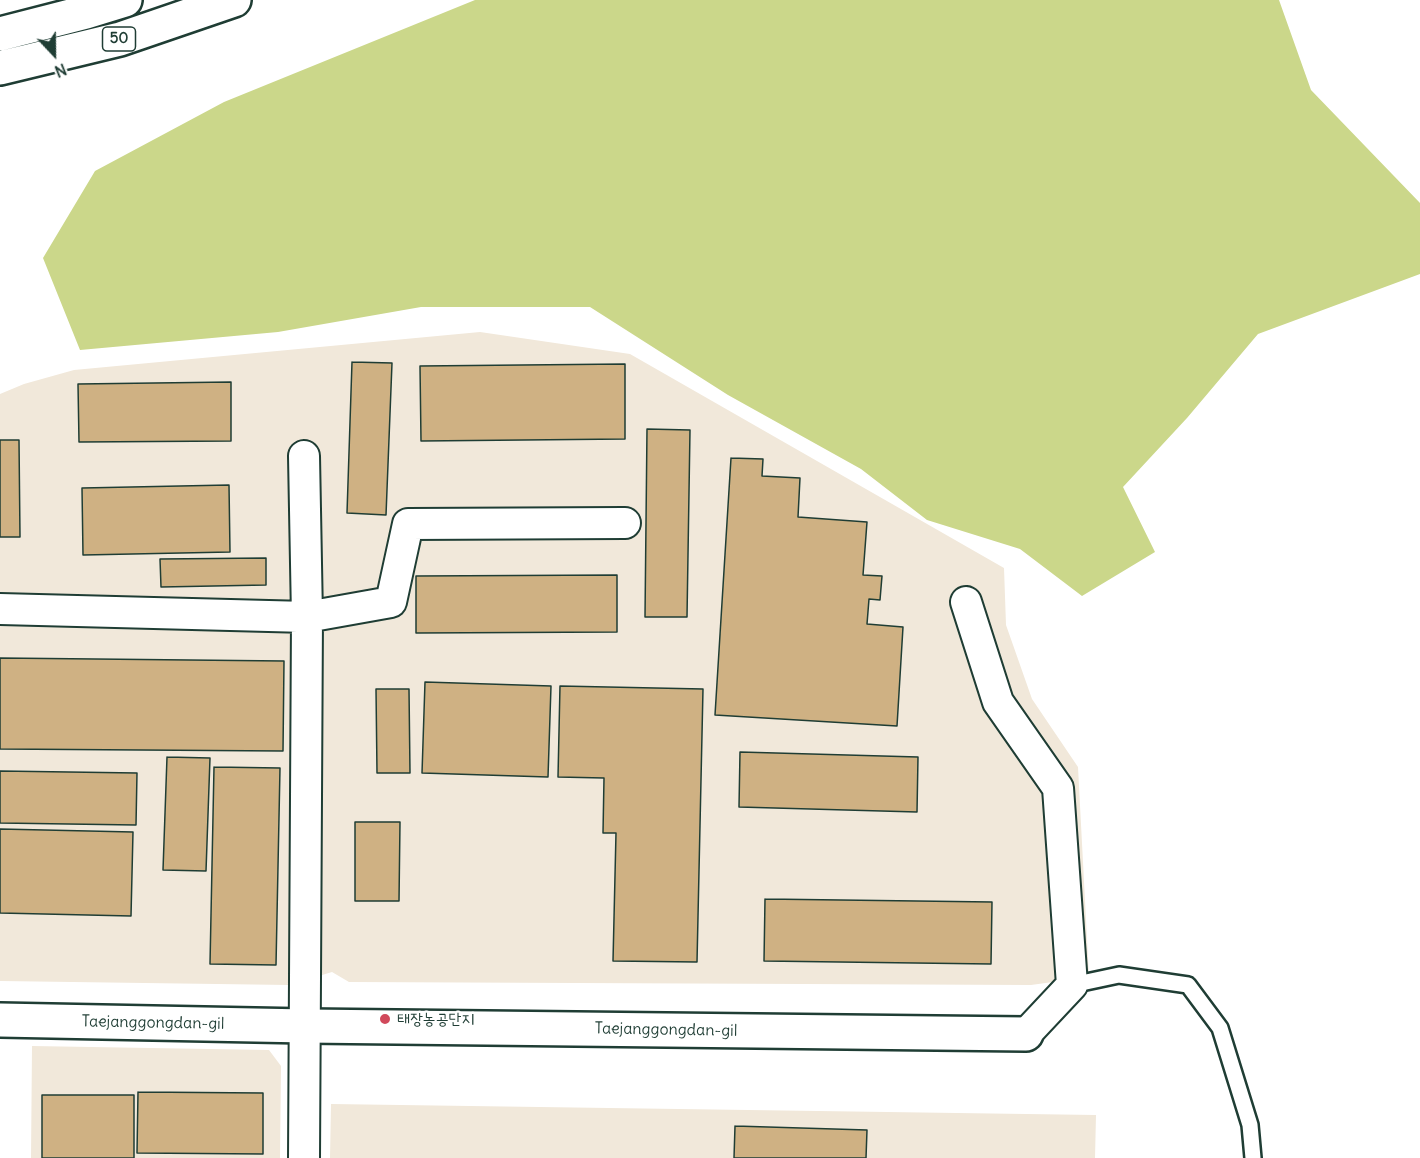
<!DOCTYPE html>
<meta charset="utf-8">
<style>
body{margin:0}
#map{position:relative;width:1420px;height:1158px;overflow:hidden;background:#fff;font-family:Delius,sans-serif}
canvas{display:block}
.north{position:absolute;left:24px;top:24px;width:60px;height:60px;-webkit-text-stroke:4px #fff;paint-order:stroke;rotate:158deg;font-size:16px;font-weight:700;line-height:24px;text-align:center;color:#1f3d34}
.north::after{content:'';display:block;margin:auto;width:21px;height:27px;background:#1f3d34;clip-path:polygon(50% 0,100% 100%,50% 72%,0 100%)}
</style>
<div id="map">
<canvas width="1420" height="1158"></canvas>
<div class="north">N</div>
</div>
<script>
const context = document.querySelector('canvas').getContext('2d');
context.lineJoin = 'round';
function paint(path, color) {
  context.fillStyle = color;
  context.fill(path, 'evenodd');
}
function shape(rows) {
  const path = new Path2D();
  for (const r of rows) {
    path.moveTo(r[0], r[1]);
    for (let i = 2; i < r.length; i += 2) path.lineTo(r[i], r[i + 1]);
  }
  return path;
}
function strokePath(path, color, width, dash) {
  context.strokeStyle = color;
  context.lineWidth = width;
  context.lineCap = dash ? 'butt' : 'round';
  context.setLineDash(dash || []);
  context.stroke(path);
}
function label(font, color, halo, rows, align = 'center') {
  context.font = font + ' Delius,"Poor Story",sans-serif';
  context.lineWidth = 4.5;
  context.setLineDash([]);
  context.textBaseline = 'middle';
  context.strokeStyle = halo;
  context.fillStyle = color;
  for (const [text, x, y, turn = 0] of rows) {
    context.save();
    context.translate(x, y);
    context.rotate((+turn || 0) * Math.PI / 180);
    context.textAlign = isNaN(turn) ? turn : align;
    if (halo) context.strokeText(text, 0, 0);
    context.fillText(text, 0, 0);
    context.restore();
  }
}
const built = shape([
 [480,332,630,354,1004,568,1006,625,1032,699,1078,767,1089,977,1031,985,349,982,332,972,289,985,0,981,0,394,24,384,74,370],
 [32,1046,269,1050,281,1066,280,1158,31,1158],
 [331,1104,1096,1115,1095,1158,330,1158]
]);
const green = shape([
 [475,0,1279,0,1311,90,1420,203,1420,274,1258,334,1187,418,1123,487,1155,552,1082,596,1020,549,927,520,861,469,728,395,590,307,421,307,278,332,80,350,43,258,95,171,224,102]
]);
const building = shape([
 [352,362,392,363,386,515,347,513,352,362],
 [625,364,625,439,421,441,420,366,625,364],
 [231,382,231,441,79,442,78,384,231,382],
 [647,429,690,430,687,617,645,617,647,429],
 [0,440,19,440,20,537,0,537,0,440],
 [731,458,763,459,762,476,800,478,798,517,867,522,863,575,882,576,880,600,869,599,867,624,903,627,897,726,715,715,731,458],
 [229,485,230,552,83,555,82,488,229,485],
 [266,558,266,585,161,587,160,559,266,558],
 [617,575,617,632,416,633,416,576,617,575],
 [0,658,284,661,283,751,0,749,0,658],
 [425,682,551,686,548,777,422,773,425,682],
 [560,686,703,689,697,962,613,961,616,833,603,833,604,778,558,777,560,686],
 [376,689,409,689,410,773,377,773,376,689],
 [740,752,918,757,917,812,739,807,740,752],
 [167,757,210,758,206,871,163,870,167,757],
 [214,767,280,768,276,965,210,964,214,767],
 [0,771,137,773,136,825,0,823,0,771],
 [355,822,400,822,399,901,355,901,355,822],
 [0,829,133,832,131,916,0,913,0,829],
 [765,899,992,902,991,964,764,961,765,899],
 [138,1092,263,1093,263,1154,137,1153,138,1092],
 [42,1095,134,1095,134,1158,42,1158,42,1095],
 [735,1126,867,1130,866,1158,734,1158,735,1126]
]);
const lane = shape([
 [1072,985,1119,975,1188,985,1220,1028,1250,1125,1253,1158]
]);
const street = shape([
 [304,456,307,617,304,1158],
 [966,602,998,702,1058,788,1072,985,1026,1034],
 [0,609,307,617,391,602,408,524,625,523]
]);
const secondary = shape([
 [0,1020,306,1026,1026,1034]
]);
const highway = shape([
 [0,34,86,12,125,0],
 [0,68,120,39,234,0]
]);
const markers = [
 [385,1019,6,"#d1495b"]
];
const shields = [
 [119,39,33]
];
const shieldNames = [
 ["50",119,39]
];
const poiNames = [
 ["태장농공단지",397,1019]
];
const streetNames = [
 ["Taejanggongdan-gil",153,1023,1],
 ["Taejanggongdan-gil",666,1030,1]
];
paint(built, '#f1e8da');
paint(green, '#cbd78a');
paint(building, '#cfb183');
strokePath(building, '#1f3d34', 1.5);
strokePath(lane, '#1f3d34', 20);
strokePath(street, '#1f3d34', 34);
strokePath(secondary, '#1f3d34', 38);
strokePath(highway, '#1f3d34', 38);
strokePath(lane, '#fff', 15);
strokePath(street, '#fff', 30);
strokePath(secondary, '#fff', 33);
strokePath(highway, '#fff', 33);
for (const [x, y, r, color] of markers) {
  const dot = new Path2D();
  dot.arc(x, y, r, 0, 2 * Math.PI);
  context.fillStyle = color;
  context.fill(dot);
  strokePath(dot, '#fff', 2);
}
for (const [x, y, w] of shields) {
  const box = new Path2D();
  box.roundRect(x - w / 2, y - 12, w, 24, 4.5);
  context.fillStyle = '#fff';
  context.fill(box);
  strokePath(box, '#1f3d34', 1.5);
}
label('bold 15px', '#1f3d34', null, shieldNames);
label('16px', '#1f3d34', '#fff', poiNames, 'left');
label('16px', '#1f3d34', '#fff', streetNames);
</script>
